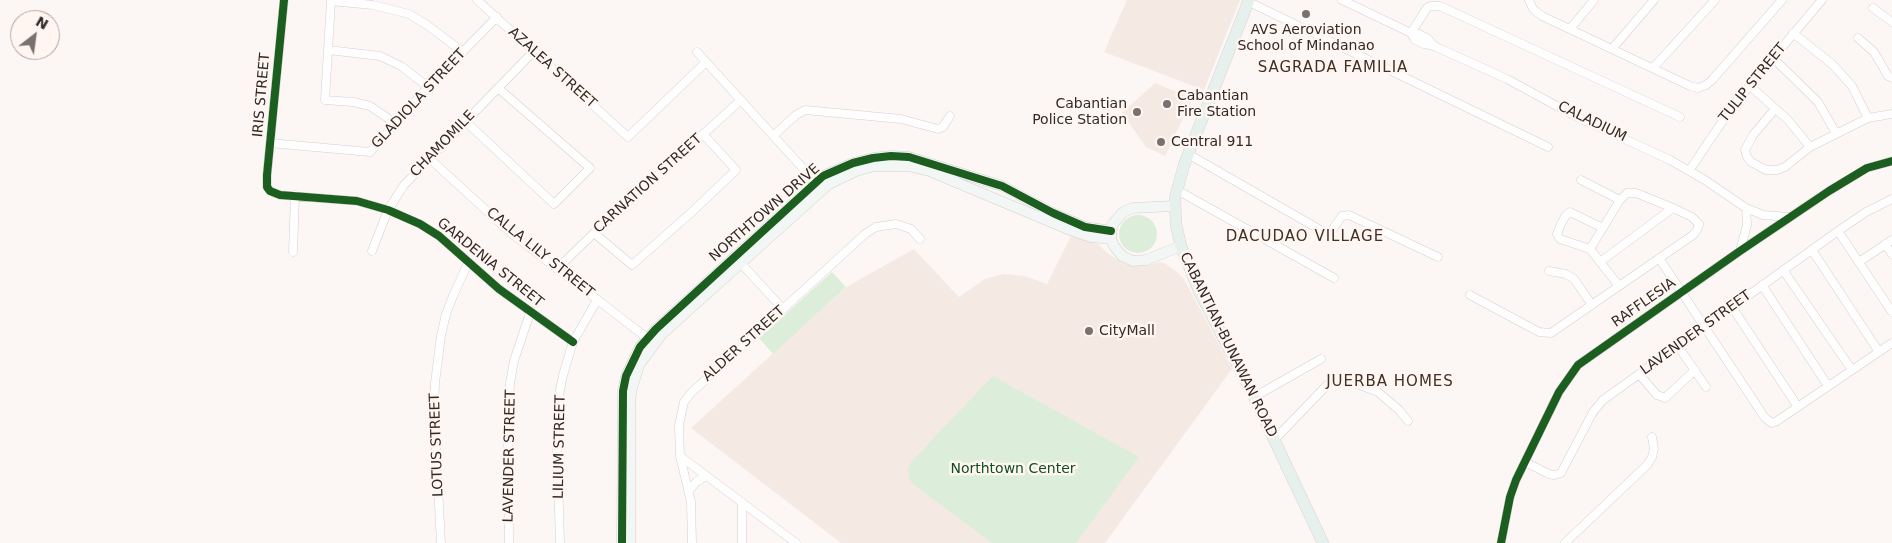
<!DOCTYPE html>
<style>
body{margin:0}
#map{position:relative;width:1892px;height:543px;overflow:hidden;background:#fcf7f5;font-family:"DejaVu Sans",sans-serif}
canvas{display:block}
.north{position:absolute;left:10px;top:10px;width:50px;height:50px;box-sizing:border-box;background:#fff6f2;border:1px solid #ada4a0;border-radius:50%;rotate:30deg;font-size:14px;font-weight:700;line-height:20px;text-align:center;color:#312925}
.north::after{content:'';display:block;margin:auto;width:18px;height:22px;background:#78716e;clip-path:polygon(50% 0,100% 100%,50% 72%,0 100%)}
</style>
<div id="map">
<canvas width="1892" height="543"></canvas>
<div class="north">N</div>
</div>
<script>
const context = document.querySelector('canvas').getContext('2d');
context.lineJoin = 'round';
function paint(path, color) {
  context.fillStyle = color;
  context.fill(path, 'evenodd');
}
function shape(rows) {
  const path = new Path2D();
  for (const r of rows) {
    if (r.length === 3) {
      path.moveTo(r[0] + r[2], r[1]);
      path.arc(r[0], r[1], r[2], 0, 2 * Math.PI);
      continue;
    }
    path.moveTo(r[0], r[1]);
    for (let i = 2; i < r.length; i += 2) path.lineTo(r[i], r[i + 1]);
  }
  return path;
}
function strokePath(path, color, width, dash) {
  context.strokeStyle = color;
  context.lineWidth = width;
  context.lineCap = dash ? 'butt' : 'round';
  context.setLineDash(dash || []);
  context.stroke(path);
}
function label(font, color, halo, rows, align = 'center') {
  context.font = font + ' "DejaVu Sans",sans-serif';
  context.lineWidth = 5;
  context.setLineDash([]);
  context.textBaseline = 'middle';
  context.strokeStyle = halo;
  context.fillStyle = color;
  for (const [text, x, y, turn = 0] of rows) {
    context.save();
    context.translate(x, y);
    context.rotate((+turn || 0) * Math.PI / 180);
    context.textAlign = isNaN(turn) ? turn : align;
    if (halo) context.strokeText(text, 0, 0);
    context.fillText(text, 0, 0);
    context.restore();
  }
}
const built = shape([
 [1127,0,1240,0,1204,90,1104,52],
 [1155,83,1193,98,1165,156,1146,147,1122,113],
 [1071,236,1098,244,1110,255,1126,264,1143,266,1160,262,1166,264,1178,273,1184,279,1232,369,1105,543,841,543,691,428,846,287,914,249,959,297,985,279,1003,274,1025,276,1047,284]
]);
const green = shape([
 [1138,234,19],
 [832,272,846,287,773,354,759,338],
 [993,376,1139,457,1076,543,992,543,910,482,908,469,911,462]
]);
const street = shape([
 [284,0,267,175,267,187,270,191,280,195,357,201,388,210,420,224,439,236,499,289,573,342],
 [477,0,628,137,706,62],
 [1342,0,1411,33,1419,34,1427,38,1434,46],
 [1529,0,1533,9,1542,16,1690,86,1698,88,1706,85,1712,80,1782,0],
 [1249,2,1548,147],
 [1873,8,1892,22],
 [1570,29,1594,0],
 [1411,33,1415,40,1424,44,1434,46,1507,79,1579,118,1670,160,1705,180,1746,208,1763,215,1790,217],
 [1411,33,1427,8,1430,6,1440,6,1680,117],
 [1793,33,1832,64,1852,86,1868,118],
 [1858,38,1874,52,1888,76,1892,78],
 [1612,49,1654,0],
 [328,50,380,56,401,66,428,87],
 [697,52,819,186],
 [1772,57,1818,102,1836,133],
 [1653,68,1715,0],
 [1749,85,1788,120,1810,147],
 [1775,109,1753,135,1745,150,1747,157,1751,162,1766,170,1777,170,1785,167,1810,147,1868,118,1892,114],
 [465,121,554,204,590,168,498,88],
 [395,123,370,106,353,102,325,100,331,1,373,5,409,14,427,25,463,52],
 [774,135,796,115,805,110,901,119,938,129,943,127,950,116],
 [270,143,370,152,428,87,497,17],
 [1188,154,1324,232,1329,232,1332,230,1342,216,1349,215,1438,257],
 [429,158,512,234,651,341],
 [1689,171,1734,104,1822,0],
 [1581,180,1620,200],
 [1177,190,1334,278],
 [1603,228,1570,212,1566,215,1561,224,1557,234,1560,239,1590,249,1619,286],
 [1838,231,1892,312],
 [594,233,632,265,694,210,736,170,703,134],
 [1885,244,1892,254],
 [1812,250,1879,352],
 [372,251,388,210,404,185,534,51],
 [1740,251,1747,225,1746,208],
 [293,252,295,195],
 [1659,258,1765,418,1772,423,1777,421,1892,343],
 [737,259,783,309],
 [1600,262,1673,208],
 [1859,262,1892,240],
 [557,269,594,233,741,100],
 [1783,270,1852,370],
 [1549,271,1566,274,1574,279,1592,305],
 [1762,285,1828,386],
 [1470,295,1539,332,1551,333,1693,235,1697,230,1699,224,1692,217,1673,208,1636,193,1627,193,1620,200,1590,249],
 [1732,307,1798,407],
 [1678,346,1706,387],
 [1639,374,1657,395,1665,398,1695,370],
 [1254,397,1321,359],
 [1274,440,1332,380,1339,377,1378,392,1399,410,1408,421],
 [680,456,796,543],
 [1525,462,1549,474,1554,475,1561,473,1593,412,1603,400,1838,231,1866,212,1892,199],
 [689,491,696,482,706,476],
 [441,543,434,411,435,383,441,336,446,314,453,296,468,263],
 [509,543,508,437,510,383,514,361,530,313],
 [560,543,557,446,559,395,563,375,573,342,597,300],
 [692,543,691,502,680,456,679,425,684,402,691,393,865,234,876,227,896,224,911,229,920,239],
 [742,543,742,503],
 [1501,543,1510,497,1516,480,1559,392,1578,365,1740,251,1829,191,1867,168,1892,161],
 [1565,543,1648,464,1652,457,1654,449,1652,437]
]);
const secondary = shape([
 [1174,206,1133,208,1123,212,1112,225,1111,239,1114,246,1122,256,1133,261,1146,260,1181,246],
 [622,543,623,391,626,376,640,347,656,329,823,176,853,163,873,158,891,156,909,157,1002,186,1053,213,1085,227,1111,231],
 [630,543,630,408,631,392,639,365,662,334,829,184,856,171,874,166,908,166,929,171,1070,230,1091,237,1111,239]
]);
const primary = shape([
 [1249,0,1184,165,1175,198,1176,225,1181,246,1199,291,1254,397,1323,543]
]);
const cycleway = shape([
 [284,0,267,175,267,187,270,191,280,195,357,201,388,210,420,224,439,236,499,289,573,342],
 [622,543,623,391,626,376,640,347,656,329,823,176,853,163,873,158,891,156,909,157,1002,186,1053,213,1085,227,1111,231],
 [1501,543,1510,497,1516,480,1559,392,1578,365,1740,251,1829,191,1867,168,1892,161]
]);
const markers = [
 [1306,14,5,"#78716e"],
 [1167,104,5,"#78716e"],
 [1137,112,5,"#78716e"],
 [1161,142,5,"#78716e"],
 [1089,331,5,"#78716e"]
];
const poiNames = [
 ["AVS Aeroviation",1306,30,"center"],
 ["School of Mindanao",1306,46,"center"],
 ["Cabantian",1177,96],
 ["Fire Station",1177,112],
 ["Cabantian",1127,104,"right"],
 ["Police Station",1127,120,"right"],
 ["Central 911",1171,142],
 ["CityMall",1099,331]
];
const streetNames = [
 ["AZALEA STREET",552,68,42],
 ["TULIP STREET",1753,83,-51],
 ["IRIS STREET",262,95,-85],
 ["GLADIOLA STREET",419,99,-47],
 ["CALADIUM",1592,122,26],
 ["CHAMOMILE",443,144,-46],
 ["CARNATION STREET",648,184,-42],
 ["NORTHTOWN DRIVE",765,213,-41],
 ["CALLA LILY STREET",540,253,39],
 ["GARDENIA STREET",490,263,39],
 ["RAFFLESIA",1644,303,-35],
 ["LAVENDER STREET",1696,333,-36],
 ["ALDER STREET",744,344,-42],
 ["CABANTIAN-BUNAWAN ROAD",1228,345,64],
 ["LOTUS STREET",437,445,-92],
 ["LILIUM STREET",560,447,-89],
 ["LAVENDER STREET",510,456,-89]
];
const parkNames = [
 ["Northtown Center",1013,469]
];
const neighbourhoodNames = [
 ["SAGRADA FAMILIA",1333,68],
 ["DACUDAO VILLAGE",1305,237],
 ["JUERBA HOMES",1390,382]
];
paint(built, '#f5eae3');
paint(green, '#dceeda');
strokePath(street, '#d5cfcc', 9);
strokePath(secondary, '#d5cfcc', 11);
strokePath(primary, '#d9d5d4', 12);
strokePath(street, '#fffefe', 8);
strokePath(secondary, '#f2f7f5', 10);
strokePath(primary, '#e6f0ec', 11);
strokePath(cycleway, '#1b5e20', 8);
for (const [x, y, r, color] of markers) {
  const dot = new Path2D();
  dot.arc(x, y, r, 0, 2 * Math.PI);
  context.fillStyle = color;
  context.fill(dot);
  strokePath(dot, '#fff6f2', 2);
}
label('14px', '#312925', '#fff6f2', poiNames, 'left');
label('14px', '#312925', '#fff6f2', streetNames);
label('14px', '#104f20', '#fff6f2', parkNames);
context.letterSpacing = '1px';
label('15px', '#403027', '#fff6f2', neighbourhoodNames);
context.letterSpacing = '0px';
</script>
